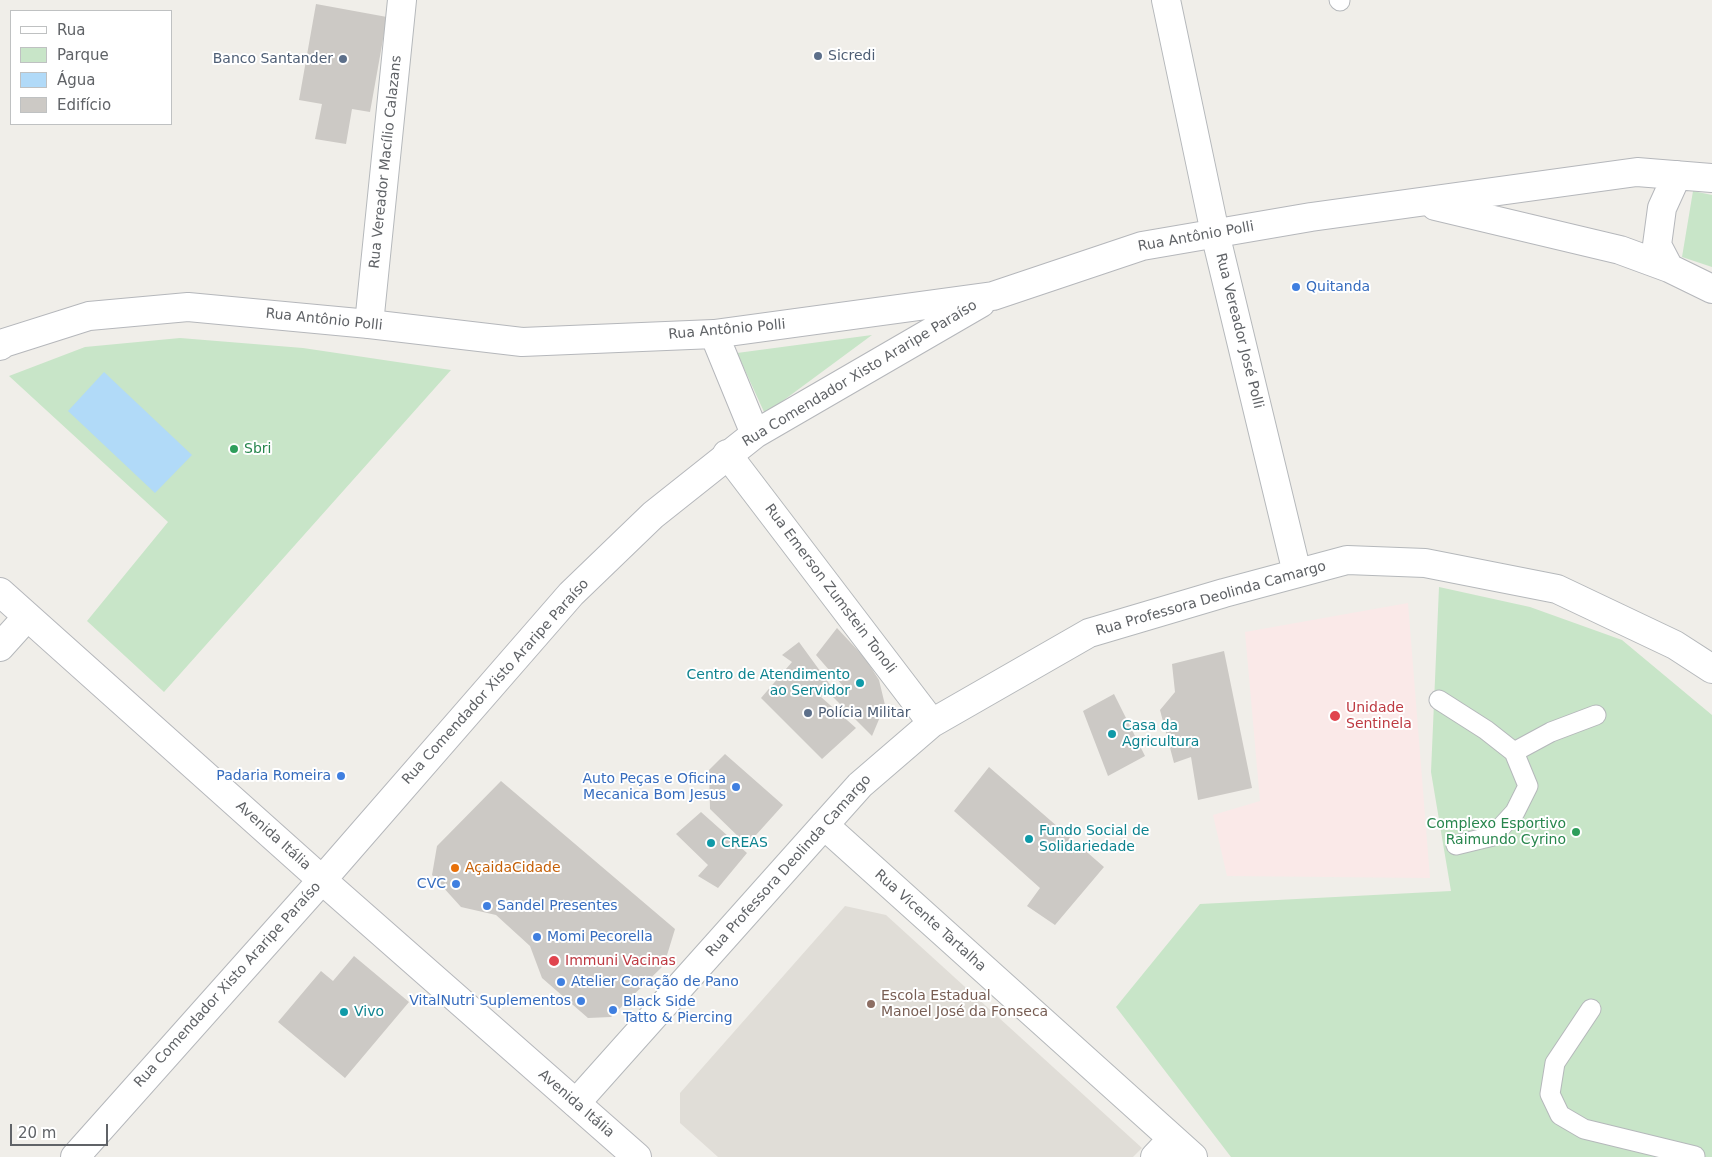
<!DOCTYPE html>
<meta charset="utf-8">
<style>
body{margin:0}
#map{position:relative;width:1712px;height:1157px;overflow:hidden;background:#f0eee9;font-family:"DejaVu Sans",sans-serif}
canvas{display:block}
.legend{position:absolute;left:10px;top:10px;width:162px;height:115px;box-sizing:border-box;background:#fff;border:1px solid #bfc1c2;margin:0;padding:6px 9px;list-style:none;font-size:15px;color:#606367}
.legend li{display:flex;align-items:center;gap:10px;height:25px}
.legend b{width:25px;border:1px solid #bfc1c2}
.scale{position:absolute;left:10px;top:1124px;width:98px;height:22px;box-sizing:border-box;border:2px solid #606367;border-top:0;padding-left:6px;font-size:15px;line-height:18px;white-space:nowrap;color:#606367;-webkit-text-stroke:4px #fff;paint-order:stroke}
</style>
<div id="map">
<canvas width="1712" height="1157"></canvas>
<ul class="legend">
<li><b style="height:6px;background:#fff"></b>Rua</li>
<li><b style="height:14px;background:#c8e5c8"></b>Parque</li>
<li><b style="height:14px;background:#b1daf8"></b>Água</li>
<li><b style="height:14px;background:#ccc9c5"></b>Edifício</li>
</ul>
<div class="scale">20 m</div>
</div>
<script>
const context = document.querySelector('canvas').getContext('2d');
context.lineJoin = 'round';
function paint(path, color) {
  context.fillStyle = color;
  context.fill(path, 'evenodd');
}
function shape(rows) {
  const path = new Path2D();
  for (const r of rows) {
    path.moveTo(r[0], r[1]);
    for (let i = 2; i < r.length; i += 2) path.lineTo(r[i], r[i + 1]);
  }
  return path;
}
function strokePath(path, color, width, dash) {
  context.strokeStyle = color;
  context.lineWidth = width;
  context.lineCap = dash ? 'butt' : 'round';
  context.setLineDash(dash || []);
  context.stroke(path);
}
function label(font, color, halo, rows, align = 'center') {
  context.font = font + ' "DejaVu Sans",sans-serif';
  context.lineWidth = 4;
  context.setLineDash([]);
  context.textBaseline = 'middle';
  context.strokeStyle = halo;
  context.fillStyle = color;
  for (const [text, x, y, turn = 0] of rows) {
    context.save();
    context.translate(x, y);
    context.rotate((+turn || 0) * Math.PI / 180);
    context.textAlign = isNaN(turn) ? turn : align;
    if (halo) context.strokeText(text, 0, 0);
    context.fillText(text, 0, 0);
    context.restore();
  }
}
const education = shape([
 [845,906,886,915,1142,1148,1133,1157,718,1157,680,1123,680,1093]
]);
const medical = shape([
 [1408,603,1430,878,1227,876,1213,815,1260,801,1245,632]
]);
const green = shape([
 [1693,191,1712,195,1712,267,1682,257],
 [872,335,765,414,737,353],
 [180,338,303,348,451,370,164,692,87,621,168,522,9,376,85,347],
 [1439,587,1530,607,1622,640,1712,715,1712,1157,1231,1157,1116,1007,1200,904,1451,891,1431,772]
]);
const water = shape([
 [104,372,192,455,155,493,68,411]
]);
const building = shape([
 [316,4,387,17,370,112,352,109,346,144,315,139,322,104,299,100],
 [837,628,865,658,879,680,885,705,872,736,833,697,843,686,816,655],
 [799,642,831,686,821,697,856,728,822,759,761,698,792,662,782,655],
 [1224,651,1252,788,1198,800,1191,757,1174,763,1160,710,1175,692,1172,664],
 [1114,694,1145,756,1108,776,1083,711],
 [725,754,783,805,747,845,710,809,709,770],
 [989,767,1104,867,1055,925,1027,906,1040,888,954,811],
 [501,781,675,929,664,965,611,1017,588,1018,542,978,530,946,496,915,461,907,432,875,437,846],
 [701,812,747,853,718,888,698,876,708,865,676,834],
 [354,956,409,1002,345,1078,278,1022,321,971,333,981]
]);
const lane = shape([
 [1339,0,1340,1],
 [1439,700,1486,730,1514,752,1528,786,1515,812,1493,836,1456,845],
 [1514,752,1551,732,1596,715],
 [1591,1009,1555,1063,1550,1094,1560,1115,1584,1129,1695,1156]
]);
const street = shape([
 [1166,0,1215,233,1297,573],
 [369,324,402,0],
 [727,454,932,723],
 [0,647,27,617],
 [824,825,1193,1157],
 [576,1103,860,785,932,723,1089,633,1224,593,1347,560,1425,563,1557,589,1675,645,1712,669],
 [1155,1157,1172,1139]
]);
const secondary = shape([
 [1435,206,1620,250,1669,268,1712,289],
 [1669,268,1657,245,1662,208,1677,175],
 [714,334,755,434],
 [0,346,4,343,89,316,188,307,369,324,522,342,714,334,993,296,1142,246,1311,217,1637,172,1712,178],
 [0,592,322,880,637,1157],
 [75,1157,322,880,571,594,653,515,755,434,981,303]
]);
const markers = [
 [818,56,5,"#5c6f8a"],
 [343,59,5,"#5c6f8a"],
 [1296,287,5,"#3f7fe0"],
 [234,449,5,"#2e9e5b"],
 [860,683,5,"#0f9aa8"],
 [808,713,5,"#5c6f8a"],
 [1335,716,6,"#e0444e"],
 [1112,734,5,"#0f9aa8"],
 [341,776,5,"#3f7fe0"],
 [736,787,5,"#3f7fe0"],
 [1576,832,5,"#2e9e5b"],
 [1029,839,5,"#0f9aa8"],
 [711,843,5,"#0f9aa8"],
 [455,868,5,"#e8710a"],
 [456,884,5,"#3f7fe0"],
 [487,906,5,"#3f7fe0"],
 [537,937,5,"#3f7fe0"],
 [554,961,6,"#e0444e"],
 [561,982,5,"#3f7fe0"],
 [581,1001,5,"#3f7fe0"],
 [871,1004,5,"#8d6e63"],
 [613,1010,5,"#3f7fe0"],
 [344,1012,5,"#0f9aa8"]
];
const serviceNames = [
 ["Sicredi",828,56],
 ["Banco Santander",333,59,"right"],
 ["Polícia Militar",818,713]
];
const streetNames = [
 ["Rua Vereador Macílio Calazans",386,162,-84],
 ["Rua Antônio Polli",1196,237,-10],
 ["Rua Antônio Polli",324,320,6],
 ["Rua Antônio Polli",727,330,-5],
 ["Rua Vereador José Polli",1239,331,76],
 ["Rua Comendador Xisto Araripe Paraíso",860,374,-31],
 ["Rua Emerson Zumstein Tonoli",830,589,53],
 ["Rua Professora Deolinda Camargo",1211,599,-16],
 ["Rua Comendador Xisto Araripe Paraíso",496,682,-48],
 ["Avenida Itália",273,836,42],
 ["Rua Professora Deolinda Camargo",789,866,-48],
 ["Rua Vicente Tartalha",930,921,42],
 ["Rua Comendador Xisto Araripe Paraíso",228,985,-48],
 ["Avenida Itália",576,1104,41]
];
const shopNames = [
 ["Quitanda",1306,287],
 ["Padaria Romeira",331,776,"right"],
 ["Auto Peças e Oficina",726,779,"right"],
 ["Mecanica Bom Jesus",726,795,"right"],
 ["CVC",446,884,"right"],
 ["Sandel Presentes",497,906],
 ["Momi Pecorella",547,937],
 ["Atelier Coração de Pano",571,982],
 ["VitalNutri Suplementos",571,1001,"right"],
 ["Black Side",623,1002],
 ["Tatto & Piercing",623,1018]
];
const leisureNames = [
 ["Sbri",244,449],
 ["Complexo Esportivo",1566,824,"right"],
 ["Raimundo Cyrino",1566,840,"right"]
];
const cultureNames = [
 ["Centro de Atendimento",850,675,"right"],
 ["ao Servidor",850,691,"right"],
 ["Casa da",1122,726],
 ["Agricultura",1122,742],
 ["Fundo Social de",1039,831],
 ["Solidariedade",1039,847],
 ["CREAS",721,843],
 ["Vivo",354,1012]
];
const healthNames = [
 ["Unidade",1346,708],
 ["Sentinela",1346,724],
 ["Immuni Vacinas",565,961]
];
const foodNames = [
 ["AçaidaCidade",465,868]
];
const educationNames = [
 ["Escola Estadual",881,996],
 ["Manoel José da Fonseca",881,1012]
];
paint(education, '#e0ddd7');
paint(medical, '#fae9e8');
paint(green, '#c8e5c8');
paint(water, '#b1daf8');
paint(building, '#ccc9c5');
strokePath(lane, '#b5b8bb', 21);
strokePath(street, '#b5b8bb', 30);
strokePath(secondary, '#b5b7bb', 30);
strokePath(lane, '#fff', 19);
strokePath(street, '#fff', 28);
strokePath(secondary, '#fff', 28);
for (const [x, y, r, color] of markers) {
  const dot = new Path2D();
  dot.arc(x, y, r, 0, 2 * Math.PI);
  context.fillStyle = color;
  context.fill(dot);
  strokePath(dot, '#fff', 2);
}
label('14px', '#4e5e75', '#fff', serviceNames, 'left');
label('14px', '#606367', '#fff', streetNames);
label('14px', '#366cbe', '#fff', shopNames, 'left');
label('14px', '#27864d', '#fff', leisureNames, 'left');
label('14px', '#0d838f', '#fff', cultureNames, 'left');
label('14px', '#be3a42', '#fff', healthNames, 'left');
label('14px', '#c56008', '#fff', foodNames, 'left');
label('14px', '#785e54', '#fff', educationNames, 'left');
</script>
